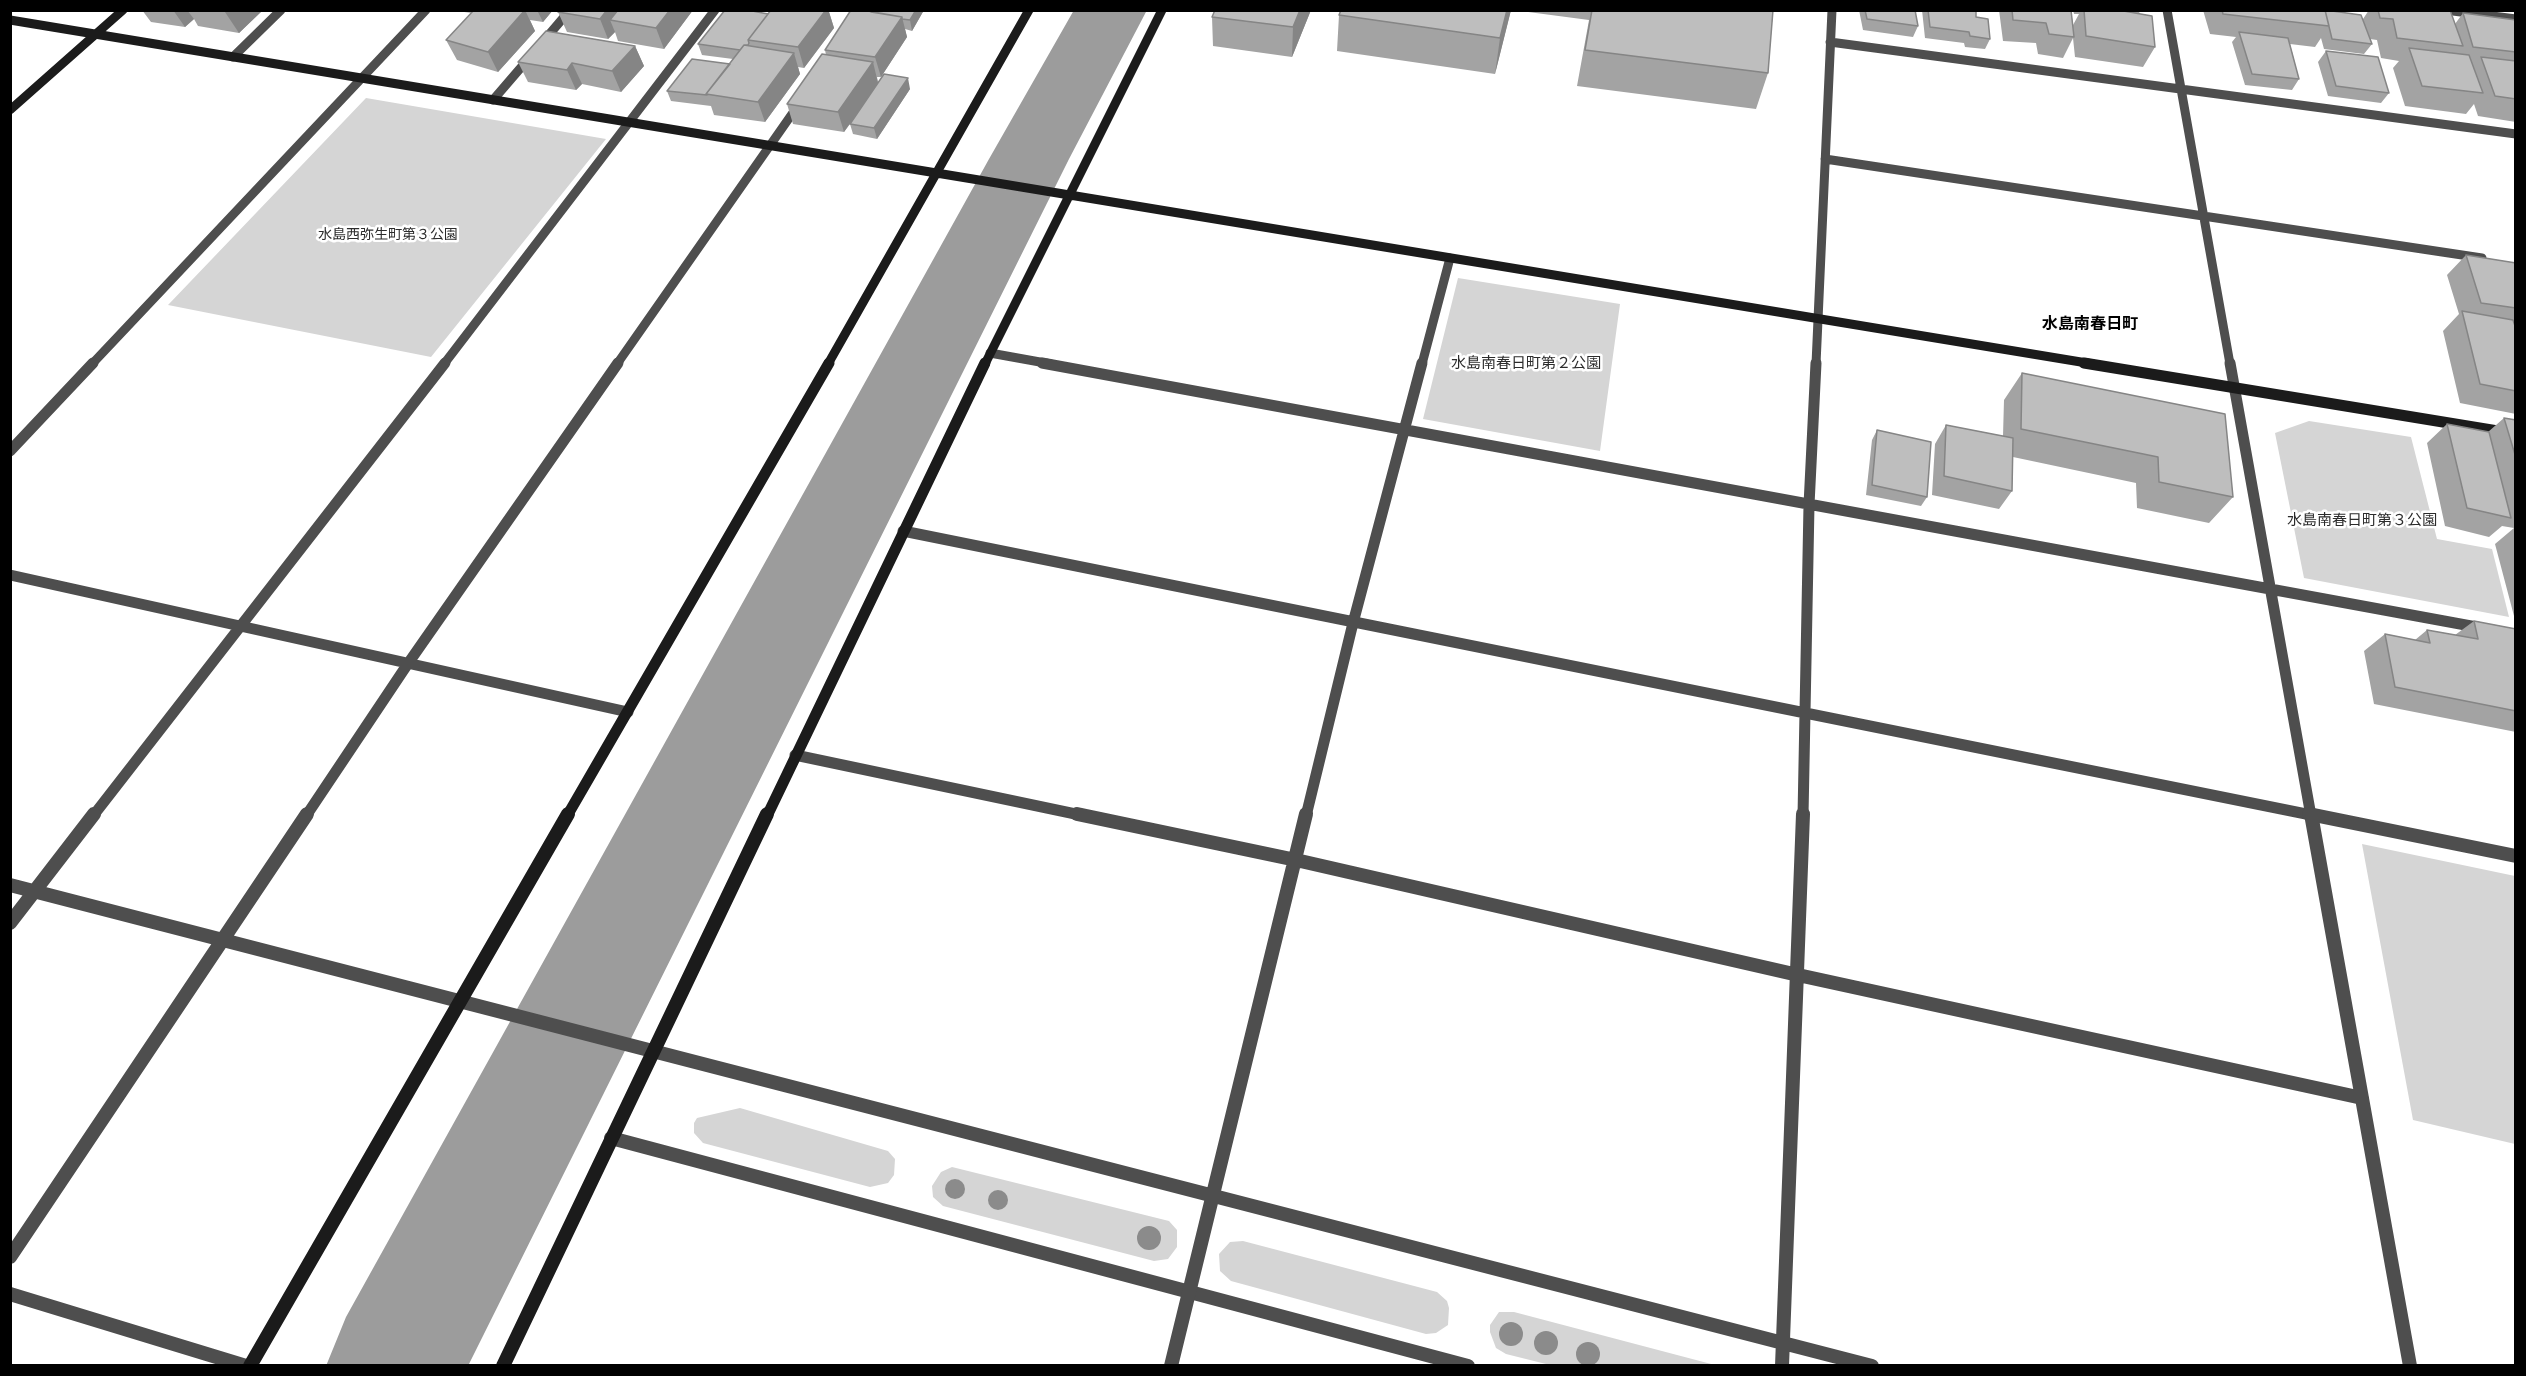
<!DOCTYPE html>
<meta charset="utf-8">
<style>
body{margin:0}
#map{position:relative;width:2526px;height:1376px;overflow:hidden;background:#fff;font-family:"Public Sans",sans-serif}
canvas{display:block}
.frame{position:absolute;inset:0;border:12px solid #000;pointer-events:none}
</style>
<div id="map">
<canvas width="2526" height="1376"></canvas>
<div class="frame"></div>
</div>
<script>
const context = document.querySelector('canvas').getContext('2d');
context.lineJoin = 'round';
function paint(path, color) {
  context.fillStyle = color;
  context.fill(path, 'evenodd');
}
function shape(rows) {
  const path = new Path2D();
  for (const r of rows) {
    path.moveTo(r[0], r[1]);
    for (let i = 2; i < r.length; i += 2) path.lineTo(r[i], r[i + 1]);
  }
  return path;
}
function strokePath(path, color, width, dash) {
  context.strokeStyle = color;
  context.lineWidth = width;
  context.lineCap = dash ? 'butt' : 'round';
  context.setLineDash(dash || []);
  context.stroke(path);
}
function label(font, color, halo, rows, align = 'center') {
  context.font = font + ' "Public Sans","Noto Sans JP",sans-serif';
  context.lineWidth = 5;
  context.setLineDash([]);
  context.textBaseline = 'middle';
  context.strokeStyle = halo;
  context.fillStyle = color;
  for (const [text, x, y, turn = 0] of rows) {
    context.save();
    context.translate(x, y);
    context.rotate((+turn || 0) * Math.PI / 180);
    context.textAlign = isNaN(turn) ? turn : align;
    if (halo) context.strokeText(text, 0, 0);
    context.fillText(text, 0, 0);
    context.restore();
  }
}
const green = shape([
 [366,98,606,139,431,357,168,305],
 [1458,278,1620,304,1600,451,1423,419],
 [2309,421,2411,437,2437,539,2492,549,2509,617,2304,578,2275,433],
 [2362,844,2515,876,2515,1144,2413,1120],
 [740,1108,888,1151,895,1159,894,1175,888,1183,870,1187,703,1143,694,1133,694,1123,697,1118],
 [952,1167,1169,1221,1177,1230,1177,1247,1168,1259,1154,1261,943,1206,933,1197,932,1186,941,1172],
 [1243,1241,1437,1292,1447,1301,1449,1308,1448,1325,1436,1333,1426,1334,1231,1281,1220,1271,1219,1254,1230,1242],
 [1499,1312,1514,1312,1715,1365,1550,1365,1506,1354,1496,1348,1490,1332,1490,1325]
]);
const stream = shape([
 [1082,10,1094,10,819,507,362,1366,337,1366,807,498,1082,10]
]);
const river = shape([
 [1074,10,1147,10,1069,159,468,1366,326,1366,346,1317,989,159,1074,10]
]);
const lane = shape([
 [611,1138,1468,1366]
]);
const streetFar2 = shape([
 [2167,10,2230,364],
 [2445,10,2516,19],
 [1830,42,2516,134],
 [541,44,570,10],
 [233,57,281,10],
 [493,100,530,57],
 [1825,159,2482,258],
 [990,353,1051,364],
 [92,364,426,10],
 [444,364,715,10],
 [617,364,799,104],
 [1422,364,1450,258],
 [1816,364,1832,10]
]);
const streetFar1 = shape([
 [1042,363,2482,628],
 [2230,363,2311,816],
 [10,451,93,363],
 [903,531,2316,816],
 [10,575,628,712],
 [795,755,1085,816],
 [93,816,445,363],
 [306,816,407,665,618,363],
 [1306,816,1353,623,1422,363],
 [1803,816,1809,505,1816,363]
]);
const street = shape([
 [1077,814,1296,860,1798,975,2362,1098],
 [2309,814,2516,856],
 [2311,814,2410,1366],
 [10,885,1872,1366],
 [10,923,94,814],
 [10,1257,307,814],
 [10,1294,246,1366],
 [1171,1366,1306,814],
 [1782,1366,1803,814]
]);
const secondaryFar2 = shape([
 [10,20,2093,364],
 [10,110,123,10],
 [828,364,1029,10],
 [985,364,1162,10]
]);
const secondaryFar1 = shape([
 [2084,363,2516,434],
 [567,816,829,363],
 [767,816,985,363]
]);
const secondary = shape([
 [250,1366,568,814],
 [503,1366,767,814]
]);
const trees = [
 [955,1189,10],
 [998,1200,10],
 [1149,1238,12],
 [1511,1334,12],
 [1546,1343,12],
 [1588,1354,12]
];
const wall = shape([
 [142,10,263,10,239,33,198,26,194,19,185,27,151,22],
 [449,10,553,10,543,22,530,20,535,31,498,72,457,60,446,40,472,13],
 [693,10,664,49,618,41,615,32,608,39,567,32,558,12],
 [770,10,834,10,829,12,834,28,804,68,798,67,800,74,765,122,714,115,711,106,671,101,667,91,730,64,733,59,702,55,698,44,768,14,771,11],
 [872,10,924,10,912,31,905,29,907,37,881,77,877,77,878,82,910,89,877,139,853,134,850,124,844,132,793,124,787,104,826,55,825,50],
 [1215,10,1311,10,1292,57,1213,46,1212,17],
 [1341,10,1511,10,1495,74,1337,51,1339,15],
 [1513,10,1773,10,1768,73,1756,109,1577,86,1589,20],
 [1859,10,1915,10,1918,26,1913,37,1863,30],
 [1922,10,1976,10,1976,17,1990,39,1985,49,1965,47,1964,43,1925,38],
 [1999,10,2071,10,2073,25,2079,14,2074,14,2073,10,2140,10,2139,14,2155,47,2143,67,2075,57,2073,38,2063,58,2038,54,2036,43,2003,41],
 [2203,10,2328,10,2363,19,2369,10,2450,10,2455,24,2463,13,2516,20,2516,122,2478,116,2474,104,2466,114,2405,106,2393,68,2399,61,2381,58,2377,40,2370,39,2372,44,2364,54,2324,49,2321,38,2315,47,2290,44,2299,79,2292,90,2245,85,2232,42,2236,37,2210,34],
 [635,46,644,66,621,92,582,84,576,90,528,82,518,62],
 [2326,51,2389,93,2381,103,2328,96,2318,62],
 [2466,255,2516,263,2516,414,2460,403,2443,331,2459,314,2447,275],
 [2022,373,2233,497,2209,523,2137,508,2136,483,2013,457,2012,491,1999,509,1932,495,1935,444,1946,425,2003,436,2004,400],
 [2504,418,2516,420,2516,616,2514,616,2495,544,2514,528,2502,526,2489,537,2445,526,2427,443,2447,424,2488,432],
 [1877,430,1927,497,1921,506,1866,495,1872,440],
 [2474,621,2516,629,2516,732,2374,704,2364,651,2385,634,2415,640,2427,630,2455,635]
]);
const shadedWall = shape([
 [173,10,187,10,194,19,185,27],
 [227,10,263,10,239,33,225,12],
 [525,10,535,31,498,72,488,52],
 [537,10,553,10,543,22],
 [607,10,635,10,610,20,615,32,608,39,600,19],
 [670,10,693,10,664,49,656,28],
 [810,10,834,10,829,12,834,28,804,68,798,47],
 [916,10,924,10,912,31,910,20],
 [1300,10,1311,10,1292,57,1293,27],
 [1507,10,1511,10,1495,74,1500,38],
 [902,17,907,37,881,77,875,57],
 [635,46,644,66,621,92,612,71],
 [794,53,800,74,765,122,758,102],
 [873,62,878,83,844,132,838,112],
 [572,63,582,84,576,90,567,70],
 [908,78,910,89,877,139,874,128]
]);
const building = shape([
 [474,10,525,10,488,52,446,40,474,10],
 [559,10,607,10,600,19,558,12,559,10],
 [618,10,670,10,656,28,610,20,618,10],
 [725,10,747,10,768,14,748,40,749,43,748,45,744,45,740,50,698,44,725,10],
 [771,10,826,10,798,47,748,40,771,10],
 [851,10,862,10,902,17,875,57,825,50,851,10],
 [872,10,916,10,910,20,902,19,902,17,871,12,872,10],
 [1215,10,1300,10,1293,27,1212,17,1215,10],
 [1341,10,1507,10,1500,38,1339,15,1341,10],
 [1592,10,1773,10,1768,73,1585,50,1592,10],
 [1865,10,1915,10,1918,26,1867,19,1865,10],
 [1928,10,1976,10,1976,17,1988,19,1990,39,1970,36,1969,32,1930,27,1928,10],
 [2012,10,2071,10,2074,37,2049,34,2046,23,2013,20,2012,10],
 [2084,10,2118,10,2152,16,2155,47,2086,36,2084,10],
 [2222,10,2325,10,2329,26,2223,14,2222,10],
 [2325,10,2361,15,2372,44,2332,39,2325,10],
 [2378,10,2450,10,2463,46,2397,38,2393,19,2380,18,2378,10],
 [2463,13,2516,20,2516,52,2473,47,2463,13],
 [546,31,635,46,612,71,572,63,567,70,518,62,546,31],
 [2239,32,2288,38,2299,79,2252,74,2239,32],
 [744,45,794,53,758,102,706,94,744,45],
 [2409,48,2469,55,2483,93,2422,86,2409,48],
 [2326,51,2378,57,2389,93,2336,86,2326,51],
 [822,54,873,62,838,112,787,104,822,54],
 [2481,57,2516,61,2516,99,2495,96,2481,57],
 [692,59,730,64,706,94,707,95,667,91,692,59],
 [884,74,908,78,874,128,850,124,884,74],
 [2466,255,2516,263,2516,308,2481,303,2466,255],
 [2462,311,2513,320,2516,329,2516,391,2480,384,2462,311],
 [2022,373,2225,414,2233,497,2159,482,2158,457,2021,429,2022,373],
 [2504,418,2516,420,2516,458,2504,418],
 [2447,424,2489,432,2511,518,2467,508,2447,424],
 [1946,425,2013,438,2012,491,1944,476,1946,425],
 [1877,430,1931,442,1927,497,1872,485,1877,430],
 [2474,621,2516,629,2516,711,2395,687,2385,634,2430,643,2427,630,2478,639,2474,621]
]);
const farParknames = [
 ["水島西弥生町第３公園",388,235]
];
const parkNames = [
 ["水島南春日町第２公園",1526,363],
 ["水島南春日町第３公園",2362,520]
];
const neighbourhoodNames = [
 ["水島南春日町",2090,324]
];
paint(green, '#d5d5d5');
paint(stream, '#9c9c9c');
paint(river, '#9c9c9c');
strokePath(lane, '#4e4e4e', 14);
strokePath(streetFar2, '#4e4e4e', 9);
strokePath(streetFar1, '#4e4e4e', 11);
strokePath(street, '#4e4e4e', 14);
strokePath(secondaryFar2, '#1b1b1b', 9);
strokePath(secondaryFar1, '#1b1b1b', 11);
strokePath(secondary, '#1b1b1b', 14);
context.fillStyle = '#8b8b8b';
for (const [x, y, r] of trees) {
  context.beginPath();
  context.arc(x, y, r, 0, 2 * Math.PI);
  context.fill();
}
paint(wall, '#a3a3a3');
paint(shadedWall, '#858585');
paint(building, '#bebebe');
strokePath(building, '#858585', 1.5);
label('14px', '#2c2c2c', '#fff', farParknames);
label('15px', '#2c2c2c', '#fff', parkNames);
label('bold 16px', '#000', '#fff', neighbourhoodNames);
</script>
